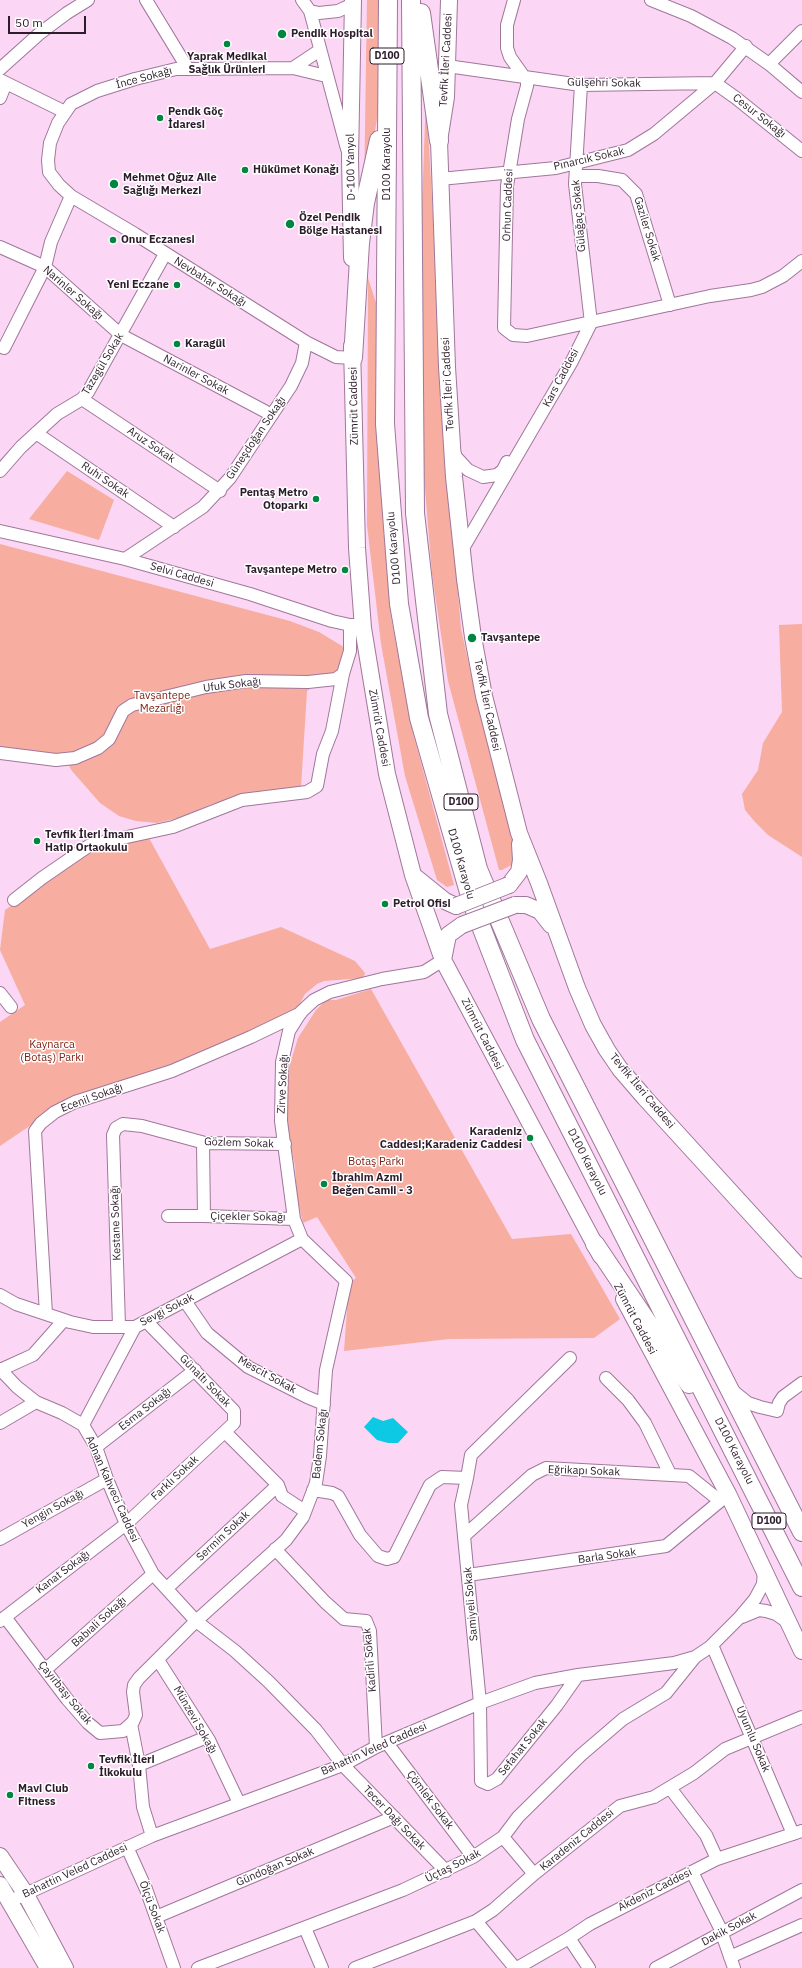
<!DOCTYPE html>
<meta charset="utf-8">
<style>
body{margin:0}
#map{position:relative;width:802px;height:1968px;overflow:hidden;background:#fbd7f5;font-family:"IBM Plex Sans",sans-serif}
canvas{display:block}
.scale{position:absolute;left:8px;top:16px;width:78px;height:18px;box-sizing:border-box;border:2px solid #2d1c2b;border-top:0;padding-left:5px;font-size:12px;line-height:14px;white-space:nowrap;color:#2d1c2b;-webkit-text-stroke:3px #fff;paint-order:stroke}
</style>
<div id="map">
<canvas width="802" height="1968"></canvas>
<div class="scale">50 m</div>
</div>
<script>
const context = document.querySelector('canvas').getContext('2d');
context.lineJoin = 'round';
function paint(path, color) {
  context.fillStyle = color;
  context.fill(path, 'evenodd');
}
function shape(rows) {
  const path = new Path2D();
  for (const r of rows) {
    path.moveTo(r[0], r[1]);
    for (let i = 2; i < r.length; i += 2) path.lineTo(r[i], r[i + 1]);
  }
  return path;
}
function strokePath(path, color, width, dash) {
  context.strokeStyle = color;
  context.lineWidth = width;
  context.lineCap = dash ? 'butt' : 'round';
  context.setLineDash(dash || []);
  context.stroke(path);
}
function label(font, color, halo, rows, align = 'center') {
  context.font = font + ' "IBM Plex Sans",sans-serif';
  context.lineWidth = 3;
  context.setLineDash([]);
  context.textBaseline = 'middle';
  context.strokeStyle = halo;
  context.fillStyle = color;
  for (const [text, x, y, turn = 0] of rows) {
    context.save();
    context.translate(x, y);
    context.rotate((+turn || 0) * Math.PI / 180);
    context.textAlign = isNaN(turn) ? turn : align;
    if (halo) context.strokeText(text, 0, 0);
    context.fillText(text, 0, 0);
    context.restore();
  }
}
const green = shape([
 [367,0,384,0,382,91,364,193],
 [426,95,448,473,461,629,472,678,516,844,515,863,502,870,499,870,448,681,432,574,424,477,422,206],
 [368,278,378,309,379,442,391,617,413,733,454,885,447,887,437,880,405,776,381,644,367,525],
 [67,471,114,500,99,540,29,519],
 [0,544,290,621,319,632,347,649,339,669,307,691,301,787,212,804,182,817,157,823,136,821,119,816,100,803,72,771,62,754,0,747],
 [802,624,802,857,768,835,755,822,745,810,742,794,758,770,763,743,782,712,779,625],
 [149,838,210,949,281,927,355,961,365,973,364,976,363,978,324,981,317,984,305,994,296,1011,202,1055,143,1076,102,1086,65,1102,0,1146,0,1022,25,1005,0,950,5,910,92,850],
 [371,989,512,1239,571,1234,620,1319,594,1338,449,1339,344,1351,349,1283,356,1278,317,1217,303,1223,297,1197,295,1166,288,1134,287,1074,298,1038,316,1010,326,1000,336,1000]
]);
const water = shape([
 [373,1417,383,1421,393,1418,408,1432,398,1443,388,1443,377,1440,364,1427]
]);
const minor = shape([
 [146,0,188,69],
 [302,0,310,11,319,13,338,11,353,4],
 [514,0,507,25,507,48,510,57,527,81,527,86,518,119,507,186,504,328,513,335,527,336,710,296,751,290,762,287,783,276,802,261],
 [651,0,691,16,732,38,769,64,802,92],
 [310,11,347,149],
 [769,64,802,31],
 [447,66,581,85,715,83,746,46],
 [293,68,320,50],
 [0,69,39,34,67,13,88,0],
 [326,76,293,68,188,69,176,69,135,79,97,91,71,104,58,123,50,143,48,160,49,172,59,185,71,196,135,234,306,342,336,357,353,358],
 [0,80,65,112],
 [581,85,575,184,591,323],
 [0,98,6,83],
 [576,176,598,176,622,180,636,194,670,305],
 [440,179,556,168,628,150,654,134,715,83,736,98,802,151],
 [0,247,45,267,121,335,272,415],
 [4,348,45,267,51,242,71,196],
 [82,399,220,491],
 [36,433,174,527],
 [453,449,456,457,468,470,483,477,497,475,503,470,507,462],
 [0,471,21,447,57,414,82,399,88,392,165,254],
 [0,531,125,559,250,594,332,621,350,625,356,625],
 [462,550,571,363,591,323],
 [125,559,203,507,230,478,291,386,302,363,306,342],
 [0,753,56,760,75,758,98,748,109,739,123,711,132,705,206,687,246,681,308,682,336,679,343,674,350,651,350,625],
 [14,900,42,878,90,845,173,827,242,800,307,792,317,786,323,754,332,731,343,674],
 [0,993,11,1007],
 [203,1143,204,1216,294,1219],
 [168,1216,204,1216],
 [0,1295,16,1304,70,1322,93,1327,135,1327,302,1239],
 [185,1301,207,1333,248,1367,307,1397,324,1404],
 [46,1314,35,1131,41,1123,55,1112,75,1102,172,1071,251,1037,301,1013],
 [119,1326,113,1135,116,1128,123,1124,142,1126,205,1143,285,1144],
 [570,1358,471,1455,467,1478,461,1505,480,1703,481,1781,488,1784,497,1779,557,1705,578,1675],
 [0,1369,17,1387,36,1402,62,1413,83,1425,96,1447,107,1479,126,1524,153,1574,196,1621,235,1651,269,1682,316,1730,343,1765,446,1871],
 [0,1370,33,1355,64,1320],
 [606,1378,628,1400,645,1423,670,1474],
 [733,1391,748,1403,760,1407,777,1411,779,1403,783,1397,802,1383],
 [0,1423,36,1402],
 [83,1425,135,1327],
 [225,1432,278,1485,282,1496,305,1511],
 [96,1447,195,1370],
 [313,1490,332,1493,338,1496,360,1535,378,1556,387,1559,394,1557,430,1485,442,1477,467,1478],
 [464,1536,532,1475,546,1468,689,1476,720,1501],
 [0,1539,107,1479],
 [275,1549,325,1602,344,1619,366,1621,370,1631,376,1747],
 [468,1575,666,1546,725,1497],
 [167,1588,278,1485],
 [5,1617,67,1699,88,1723,100,1733,123,1731,133,1722,136,1715,133,1692,134,1685,139,1678,196,1621,286,1540,303,1517,316,1483,320,1456,326,1370,346,1281,302,1239,294,1219,281,1121,282,1062,289,1031,301,1012,314,1000,330,992,382,979,424,972,443,960],
 [742,1617,759,1610,766,1611,776,1614,789,1623],
 [0,1621,126,1524,234,1423,234,1411,146,1321],
 [712,1645,793,1834],
 [158,1660,209,1740,239,1803],
 [45,1670,153,1574],
 [131,1724,139,1765,143,1807,152,1836],
 [387,1743,473,1857],
 [139,1765,207,1737],
 [670,1788,706,1835,717,1859],
 [503,1837,534,1874],
 [127,1847,146,1889,174,1968],
 [692,1872,720,1928,734,1968],
 [10,1901,152,1836,343,1765,376,1747,480,1703,535,1683,578,1675,674,1663,695,1657,710,1647,739,1618,755,1599,763,1584,764,1570],
 [156,1917,394,1817],
 [476,1921,515,1968],
 [305,1928,322,1968],
 [569,1938,589,1968],
 [730,1957,802,1925],
 [198,1968,403,1890,473,1857,503,1837,518,1817,581,1755,623,1719,666,1693,695,1657],
 [355,1968,476,1921,493,1910,534,1874,620,1806,654,1797,694,1773,725,1749,802,1717],
 [517,1968,569,1938,590,1924,717,1859,802,1831],
 [656,1968,802,1890]
]);
const major = shape([
 [449,0,446,97,439,141,447,367,454,477,465,579,473,637,484,696,519,833,539,883,577,988,593,1025,607,1050,620,1069,645,1098,802,1270],
 [352,258,350,159,353,0],
 [352,346,357,548,363,628,387,774,413,875,443,960,601,1256],
 [414,876,445,901,456,906],
 [509,885,519,872,521,860,520,844],
 [515,905,526,905,540,911,551,925],
 [443,960,448,935,462,925],
 [624,1299,728,1494,802,1651],
 [0,1856,25,1893,65,1968],
 [0,1885,48,1968]
]);
const highway = shape([
 [388,0,385,424,399,604,419,718,472,903,525,1040,802,1587],
 [411,0,415,513,438,714,478,869,541,1019,802,1532],
 [421,13,439,141],
 [353,358,360,243,365,203,379,140],
 [595,1244,689,1384]
]);
const majorBridge = shape([
 [456,906,509,885],
 [462,925,515,905]
]);
const markers = [
 [282,34,5,"#018642"],
 [227,44,4,"#018642"],
 [160,118,4,"#018642"],
 [245,170,4,"#018642"],
 [114,184,5,"#018642"],
 [290,224,5,"#018642"],
 [113,240,4,"#018642"],
 [177,285,4,"#018642"],
 [177,344,4,"#018642"],
 [316,499,4,"#018642"],
 [345,570,4,"#018642"],
 [472,638,5,"#018642"],
 [37,841,4,"#018642"],
 [385,904,4,"#018642"],
 [530,1138,4,"#018642"],
 [324,1184,4,"#018642"],
 [91,1766,4,"#018642"],
 [10,1795,4,"#018642"]
];
const shields = [
 [387,56,34],
 [461,802,34],
 [769,1521,34]
];
const shieldNames = [
 ["D100",387,56],
 ["D100",461,802],
 ["D100",769,1521]
];
const poiNames = [
 ["Pendik Hospital",291,34],
 ["Yaprak Medikal",227,57,"center"],
 ["Sağlık Ürünleri",227,70,"center"],
 ["Pendk Göç",168,112],
 ["İdaresi",168,125],
 ["Hükümet Konağı",253,170],
 ["Mehmet Oğuz Aile",123,178],
 ["Sağlığı Merkezi",123,191],
 ["Özel Pendik",299,218],
 ["Bölge Hastanesi",299,231],
 ["Onur Eczanesi",121,240],
 ["Yeni Eczane",169,285,"right"],
 ["Karagül",185,344],
 ["Pentaş Metro",308,493,"right"],
 ["Otoparkı",308,506,"right"],
 ["Tavşantepe Metro",337,570,"right"],
 ["Tavşantepe",481,638],
 ["Tevfik İleri İmam",45,835],
 ["Hatip Ortaokulu",45,848],
 ["Petrol Ofisi",393,904],
 ["Karadeniz",522,1132,"right"],
 ["Caddesi;Karadeni̇z Caddesi̇",522,1145,"right"],
 ["İbrahim Azmi",332,1178],
 ["Beğen Camii - 3",332,1191],
 ["Tevfik İleri",99,1760],
 ["İlkokulu",99,1773],
 ["Mavi Club",18,1789],
 ["Fitness",18,1802]
];
const streetNames = [
 ["Tevfik İleri Caddesi",446,60,-87],
 ["İnce Sokağı",144,78,-15],
 ["Gülşehri Sokak",604,83,1],
 ["Cesur Sokağı",759,116,38],
 ["Pınarcık Sokak",589,159,-13],
 ["D100 Karayolu",387,164,-90],
 ["D-100 Yanyol",351,167,-91],
 ["Orhun Caddesi",508,205,-88],
 ["Gülağaç Sokak",579,216,-95],
 ["Gaziler Sokak",647,229,73],
 ["Nevbahar Sokağı",210,282,32],
 ["Narinler Sokağı",73,293,41],
 ["Tazegül Sokak",103,364,-59],
 ["Narinler Sokak",196,375,28],
 ["Kars Caddesi",561,378,-62],
 ["Tevfik İleri Caddesi",448,384,-93],
 ["Zümrüt Caddesi",354,406,-91],
 ["Güneşdoğan Sokağı",256,438,-56],
 ["Aruz Sokak",151,445,34],
 ["Ruhi Sokak",105,480,34],
 ["D100 Karayolu",394,548,-95],
 ["Selvi Caddesi",182,575,16],
 ["Ufuk Sokağı",232,685,-7],
 ["Tevfik İleri Caddesi",487,705,78],
 ["Zümrüt Caddesi",379,728,80],
 ["D100 Karayolu",461,864,74],
 ["Zümrüt Caddesi",482,1034,63],
 ["Zirve Sokağı",283,1084,-87],
 ["Tevfik İleri Caddesi",642,1091,50],
 ["Ecenil Sokağı",92,1098,-20],
 ["Gözlem Sokak",239,1143,2],
 ["D100 Karayolu",587,1162,63],
 ["Çiçekler Sokağı",248,1217,1],
 ["Kestane Sokağı",116,1223,-92],
 ["Sevgi Sokak",167,1310,-27],
 ["Zümrüt Caddesi",635,1319,62],
 ["Mescit Sokak",267,1375,29],
 ["Günaltı Sokak",205,1381,46],
 ["Esma Sokağı",145,1409,-38],
 ["Badem Sokağı",320,1444,-84],
 ["D100 Karayolu",734,1451,63],
 ["Eğrikapı Sokak",584,1471,2],
 ["Farklı Sokak",175,1478,-43],
 ["Adnan Kahveci Caddesi",112,1489,66],
 ["Yengin Sokağı",53,1509,-29],
 ["Sermin Sokak",223,1536,-43],
 ["Barla Sokak",607,1556,-8],
 ["Kanat Sokağı",63,1572,-37],
 ["Samiyeli Sokak",471,1604,-95],
 ["Babıali Sokağı",99,1622,-42],
 ["Kadirli Sokak",370,1660,-95],
 ["Çayırbaşı Sokak",65,1693,51],
 ["Münzevi Sokağı",195,1720,60],
 ["Uyumlu Sokak",753,1739,67],
 ["Sefahat Sokak",523,1747,-51],
 ["Bahattin Veled Caddesi",374,1749,-24],
 ["Çömlek Sokak",430,1800,53],
 ["Tecer Dağı Sokak",394,1818,46],
 ["Karadeniz Caddesi",577,1840,-39],
 ["Üçtaş Sokak",453,1866,-27],
 ["Gündoğan Sokak",275,1867,-23],
 ["Bahattin Veled Caddesi",75,1871,-25],
 ["Akdeniz Caddesi",655,1890,-27],
 ["Ölçü Sokak",152,1907,69],
 ["Dakik Sokak",729,1929,-28]
];
const parkNames = [
 ["Tavşantepe",162,696],
 ["Mezarlığı",162,709],
 ["Kaynarca",52,1045],
 ["(Botaş) Parkı",52,1058],
 ["Botaş Parkı",376,1162]
];
paint(green, '#f7ad9f');
paint(water, '#0ec9e3');
strokePath(minor, '#a0779a', 14);
strokePath(major, '#a0779a', 18);
strokePath(highway, '#a0779a', 20);
strokePath(minor, '#fff', 12);
strokePath(major, '#fff', 16);
strokePath(highway, '#fff', 18);
strokePath(majorBridge, '#a0779a', 18, []);
strokePath(majorBridge, '#fff', 16);
for (const [x, y, r, color] of markers) {
  const dot = new Path2D();
  dot.arc(x, y, r, 0, 2 * Math.PI);
  context.fillStyle = color;
  context.fill(dot);
  strokePath(dot, '#fff', 1.5);
}
for (const [x, y, w] of shields) {
  const box = new Path2D();
  box.roundRect(x - w / 2, y - 8, w, 16, 3);
  context.fillStyle = '#fff';
  context.fill(box);
  strokePath(box, '#2d1c2b', 1);
}
label('bold 10px', '#2d1c2b', null, shieldNames);
label('bold 11px', '#2d1c2b', '#fff', poiNames, 'left');
label('11px', '#2d1c2b', '#fff', streetNames);
label('11px', '#7d2113', '#fff', parkNames);
</script>
